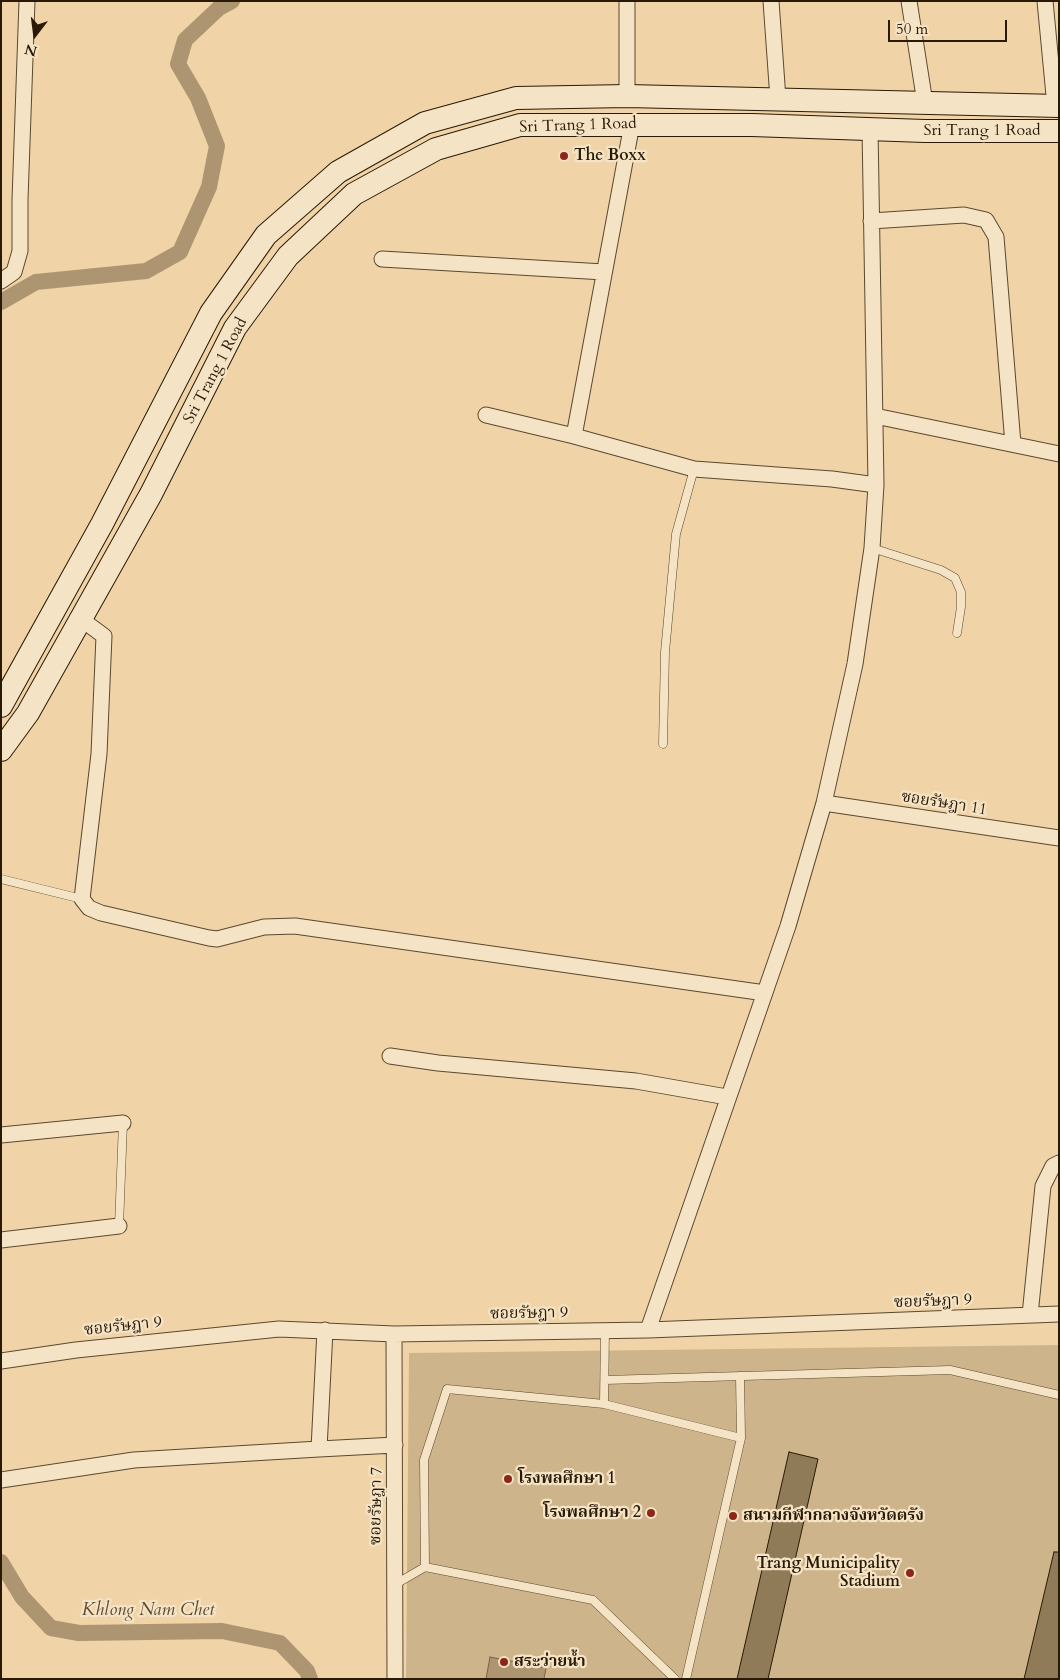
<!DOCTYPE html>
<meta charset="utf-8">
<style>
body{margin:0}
#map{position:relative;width:1060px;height:1680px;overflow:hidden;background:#f0d4a7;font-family:Cardo,serif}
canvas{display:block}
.frame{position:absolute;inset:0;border:2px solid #291a05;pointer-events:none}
.north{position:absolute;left:10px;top:10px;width:50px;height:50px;-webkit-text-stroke:4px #f5e3c6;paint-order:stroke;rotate:195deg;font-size:14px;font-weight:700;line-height:20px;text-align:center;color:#291a05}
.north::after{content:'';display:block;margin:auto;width:18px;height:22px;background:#291a05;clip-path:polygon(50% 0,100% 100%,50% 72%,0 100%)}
.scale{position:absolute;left:888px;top:20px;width:119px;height:22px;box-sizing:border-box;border:2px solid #291a05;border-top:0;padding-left:6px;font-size:15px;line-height:18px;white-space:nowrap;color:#291a05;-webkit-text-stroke:4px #f5e3c6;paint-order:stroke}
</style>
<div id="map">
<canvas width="1060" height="1680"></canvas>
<div class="frame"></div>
<div class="north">N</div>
<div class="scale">50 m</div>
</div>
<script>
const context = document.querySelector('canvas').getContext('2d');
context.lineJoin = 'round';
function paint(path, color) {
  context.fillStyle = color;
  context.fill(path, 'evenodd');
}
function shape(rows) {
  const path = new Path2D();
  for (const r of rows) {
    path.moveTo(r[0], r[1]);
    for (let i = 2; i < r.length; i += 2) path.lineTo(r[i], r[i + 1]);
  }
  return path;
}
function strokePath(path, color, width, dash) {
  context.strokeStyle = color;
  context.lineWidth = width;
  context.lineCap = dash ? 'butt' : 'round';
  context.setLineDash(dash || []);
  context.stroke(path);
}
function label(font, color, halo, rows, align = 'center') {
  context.font = font + ' Cardo,"Noto Serif Thai",serif';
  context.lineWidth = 4.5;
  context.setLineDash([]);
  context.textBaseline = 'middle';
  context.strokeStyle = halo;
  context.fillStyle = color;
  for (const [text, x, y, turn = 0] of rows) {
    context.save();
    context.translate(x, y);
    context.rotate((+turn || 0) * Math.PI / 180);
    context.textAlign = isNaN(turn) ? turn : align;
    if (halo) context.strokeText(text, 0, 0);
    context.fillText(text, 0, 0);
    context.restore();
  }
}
const green = shape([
 [1059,1345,1059,1679,406,1679,409,1353]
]);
const water = shape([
 [490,1657,546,1668,544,1679,486,1679,490,1657]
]);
const canal = shape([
 [1,302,36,282,146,271,180,252,209,187,217,146,198,98,178,64,185,40,219,8,232,1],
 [1,1562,22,1597,51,1628,79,1633,222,1631,280,1643,307,1671,310,1679]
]);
const building = shape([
 [789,1452,818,1459,768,1679,737,1679,789,1452],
 [1054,1552,1059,1552,1059,1679,1024,1679,1054,1552]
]);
const lane = shape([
 [872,548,941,570,955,578,961,592,961,607,957,633],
 [663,744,665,652,676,534,694,469],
 [1,879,82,899],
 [119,1226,123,1123],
 [605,1380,950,1370,1059,1395],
 [604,1404,605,1330],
 [425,1567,424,1460,447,1389,604,1404,741,1438],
 [394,1585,425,1567,593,1600,675,1679],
 [686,1679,741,1438,740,1376]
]);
const street = shape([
 [627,1,627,96],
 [771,1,778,99],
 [909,1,925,103],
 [1045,1,1055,106],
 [871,221,964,215,986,220,996,237,1013,444],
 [382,259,604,272],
 [1,281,14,272,20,251,20,200,27,1],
 [486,415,574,436,694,469,832,479,876,485],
 [875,416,1059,454],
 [574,436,632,124],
 [81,619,104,636,99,754,82,899,89,908,101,913,209,938,217,939,264,927,295,926,765,993],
 [824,803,1059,838],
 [390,1056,438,1063,636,1081,727,1097],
 [1,1135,123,1123],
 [1,1240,119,1226],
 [1030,1315,1043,1186,1053,1166,1059,1163],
 [648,1330,788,926,824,803,855,664,872,548,876,485,870,128],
 [394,1334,395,1679],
 [1,1361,76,1350,279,1329,394,1334,648,1330,1059,1314],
 [319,1449,395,1445],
 [1,1480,134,1460,319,1449,325,1330]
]);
const secondary = shape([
 [1,706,102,524,211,313,266,235,338,172,425,123,516,98,627,96,1059,106],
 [1,750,28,713,151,494,235,328,288,256,354,194,436,149,520,125,752,125,925,131,1059,131]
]);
const markers = [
 [564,156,5,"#8f2418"],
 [508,1479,5,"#8f2418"],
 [651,1513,5,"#8f2418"],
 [733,1516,5,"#8f2418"],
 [910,1573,5,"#8f2418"],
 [504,1662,5,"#8f2418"]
];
const streetNames = [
 ["Sri Trang 1 Road",578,126,-2],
 ["Sri Trang 1 Road",982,131],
 ["Sri Trang 1 Road",216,371,-62],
 ["ซอยรัษฎา 11",944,804,9],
 ["ซอยรัษฎา 9",933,1302,-2],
 ["ซอยรัษฎา 9",529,1314,-1],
 ["ซอยรัษฎา 9",123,1327,-6],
 ["ซอยรัษฎา 7",377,1506,-89]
];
const poiNames = [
 ["The Boxx",574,156],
 ["โรงพลศึกษา 1",518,1479],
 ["โรงพลศึกษา 2",641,1513,"right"],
 ["สนามกีฬากลางจังหวัดตรัง",743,1516],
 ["Trang Municipality",900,1564,"right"],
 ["Stadium",900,1582,"right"],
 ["สระว่ายน้ำ",514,1662]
];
const waterNames = [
 ["Khlong Nam Chet",148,1611]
];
paint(green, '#ceb48b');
paint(water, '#ac9570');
strokePath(water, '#786445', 1);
strokePath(canal, '#ac9570', 16);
paint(building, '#907b59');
strokePath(building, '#291a05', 1);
strokePath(lane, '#5b482e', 9);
strokePath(street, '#5b482e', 17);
strokePath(secondary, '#291a05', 24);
strokePath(lane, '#f5e3c6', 8);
strokePath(street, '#f5e3c6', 15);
strokePath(secondary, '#f5e3c6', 22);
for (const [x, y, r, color] of markers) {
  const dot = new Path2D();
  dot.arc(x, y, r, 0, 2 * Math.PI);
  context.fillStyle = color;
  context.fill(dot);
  strokePath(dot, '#f5e3c6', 2);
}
label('16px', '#291a05', '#f5e3c6', streetNames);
label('bold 16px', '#291a05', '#f5e3c6', poiNames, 'left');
label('italic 18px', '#5d4b30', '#f5e3c6', waterNames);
</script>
